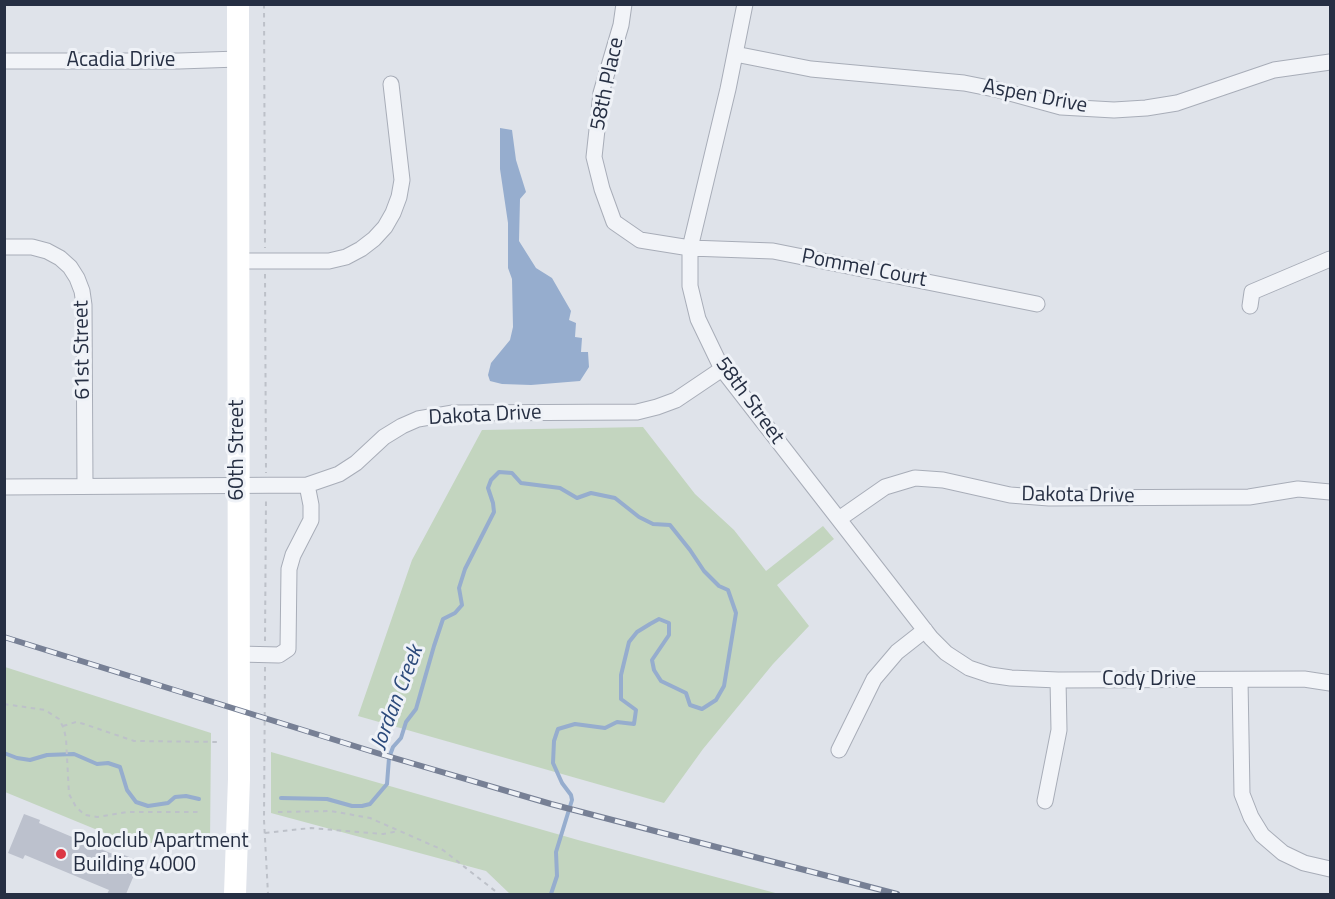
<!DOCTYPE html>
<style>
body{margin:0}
#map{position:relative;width:1335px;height:899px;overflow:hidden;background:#dfe3ea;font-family:"Titillium Web",sans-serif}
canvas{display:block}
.frame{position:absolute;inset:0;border:6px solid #262f43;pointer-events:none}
</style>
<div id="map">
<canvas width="1335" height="899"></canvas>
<div class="frame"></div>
</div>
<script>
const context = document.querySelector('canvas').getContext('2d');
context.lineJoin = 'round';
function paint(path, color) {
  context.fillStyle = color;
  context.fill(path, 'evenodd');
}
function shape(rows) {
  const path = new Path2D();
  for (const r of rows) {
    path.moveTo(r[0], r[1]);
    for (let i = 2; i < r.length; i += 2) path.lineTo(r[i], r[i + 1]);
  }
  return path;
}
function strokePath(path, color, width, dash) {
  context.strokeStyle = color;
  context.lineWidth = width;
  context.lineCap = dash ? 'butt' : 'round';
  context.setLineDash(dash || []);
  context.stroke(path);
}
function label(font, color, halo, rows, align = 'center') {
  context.font = font + ' "Titillium Web",sans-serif';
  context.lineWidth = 6;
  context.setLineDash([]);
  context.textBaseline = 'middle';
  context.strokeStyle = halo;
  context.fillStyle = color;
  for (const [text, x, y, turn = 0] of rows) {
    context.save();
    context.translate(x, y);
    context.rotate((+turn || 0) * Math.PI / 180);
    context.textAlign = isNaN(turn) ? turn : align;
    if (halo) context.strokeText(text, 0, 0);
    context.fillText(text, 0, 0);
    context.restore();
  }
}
const green = shape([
 [643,427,695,494,734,530,766,571,823,526,834,539,777,585,809,626,773,664,703,749,664,803,358,716,412,560,482,430],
 [5,667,211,733,210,843,129,843,5,792],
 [271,752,578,840,779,894,510,894,486,871,271,813]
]);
const water = shape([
 [500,128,512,130,516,160,526,192,520,199,519,241,536,268,552,278,571,311,569,320,576,323,575,337,582,338,581,352,588,352,589,367,580,381,531,385,502,384,490,381,488,375,491,363,510,340,513,327,512,279,508,268,508,223,500,169]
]);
const stream = shape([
 [4,753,17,758,30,760,47,755,74,754,97,764,108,763,120,767,127,790,136,802,148,806,168,803,175,797,186,796,199,799],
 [281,798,327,799,352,806,362,806,370,804,387,784,389,758,393,747,401,738,406,722,416,709,434,646,443,619,455,613,462,605,459,588,465,569,494,512,493,503,488,488,491,480,499,472,512,473,521,483,560,488,577,498,591,493,615,498,639,517,653,524,670,525,690,550,704,571,719,586,728,590,736,613,724,686,716,700,702,709,690,705,686,693,661,681,654,670,652,660,669,635,669,623,659,619,650,624,637,632,629,642,621,675,621,699,636,710,634,724,617,722,605,728,575,724,558,729,554,741,553,763,562,783,571,795,572,800,556,852,557,876,551,894]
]);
const building = shape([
 [24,814,40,820,39,823,122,858,124,855,140,861,126,894,107,894,109,890,25,855,23,859,8,853]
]);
const path = shape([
 [264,4,265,248],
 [265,274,266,473],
 [265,641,266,499],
 [265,667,264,820,268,894],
 [4,704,45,710,59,719,64,729,66,739,69,794,76,807,85,815,97,817,127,812,199,812],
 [63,726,76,722,84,724,134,741,221,742],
 [278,812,331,811,370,818,443,850,499,894],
 [265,833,311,828,383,834,399,831]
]);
const minor = shape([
 [624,4,621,25,601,93,594,157,602,189,614,222,640,240,690,248,773,251,1037,304],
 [745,4,728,89,690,248,690,286,698,319,722,369,931,638,946,653,969,668,990,675,1011,678,1058,680,1304,679,1330,683],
 [735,54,811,69,964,83,999,90,1061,107,1114,110,1146,108,1177,103,1274,70,1330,62],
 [4,61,179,61,238,59],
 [4,247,32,247,47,251,60,258,70,267,77,278,82,291,84,305,85,486],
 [238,261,329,261,346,257,361,249,374,239,385,227,393,213,399,197,402,180,391,84],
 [1250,306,1252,292,1330,259],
 [4,487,307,485,339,474,356,463,384,437,402,426,418,419,453,413,637,412,657,407,676,400,722,369],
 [839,519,885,487,915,478,943,480,1010,495,1049,498,1249,497,1298,489,1330,492],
 [239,654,279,655,288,649,289,569,293,555,311,520,311,505,307,485],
 [1240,680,1242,794,1251,817,1262,835,1283,853,1304,863,1330,869],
 [839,750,874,679,897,652,925,630],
 [1045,801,1059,730,1058,680]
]);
const secondary = shape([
 [235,894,239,779,238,4]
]);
const rail = shape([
 [4,637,377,753,551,804,897,894]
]);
const markers = [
 [61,854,6,"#dc3744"]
];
const streetNames = [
 ["Acadia Drive",121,61],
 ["58th Place",608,84,-78],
 ["Aspen Drive",1035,97,11],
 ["Pommel Court",864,269,11],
 ["61st Street",83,350,-91],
 ["58th Street",749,401,54],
 ["Dakota Drive",485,416,-3],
 ["60th Street",238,450,-90],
 ["Dakota Drive",1078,496,1],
 ["Cody Drive",1149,680]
];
const poiNames = [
 ["Poloclub Apartment",73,842],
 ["Building 4000",73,866]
];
const waterNames = [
 ["Jordan Creek",398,698,-69]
];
paint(green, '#c3d5bf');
paint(water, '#96adce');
strokePath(stream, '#96adce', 4);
paint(building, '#bcc1cd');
strokePath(minor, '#a8adb8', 17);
strokePath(path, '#bdc1c9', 2, [4.5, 4.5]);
strokePath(minor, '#f2f4f8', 15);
strokePath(secondary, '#fff', 22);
strokePath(rail, '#778095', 6);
strokePath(rail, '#eff2f7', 4, [11]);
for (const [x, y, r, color] of markers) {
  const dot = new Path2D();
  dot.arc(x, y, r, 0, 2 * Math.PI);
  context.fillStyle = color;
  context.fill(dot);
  strokePath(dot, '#eff2f7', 2);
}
label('21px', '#262f43', '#eff2f7', streetNames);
label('21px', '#262f43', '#eff2f7', poiNames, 'left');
label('italic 22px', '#2c4a7b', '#eff2f7', waterNames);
</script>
